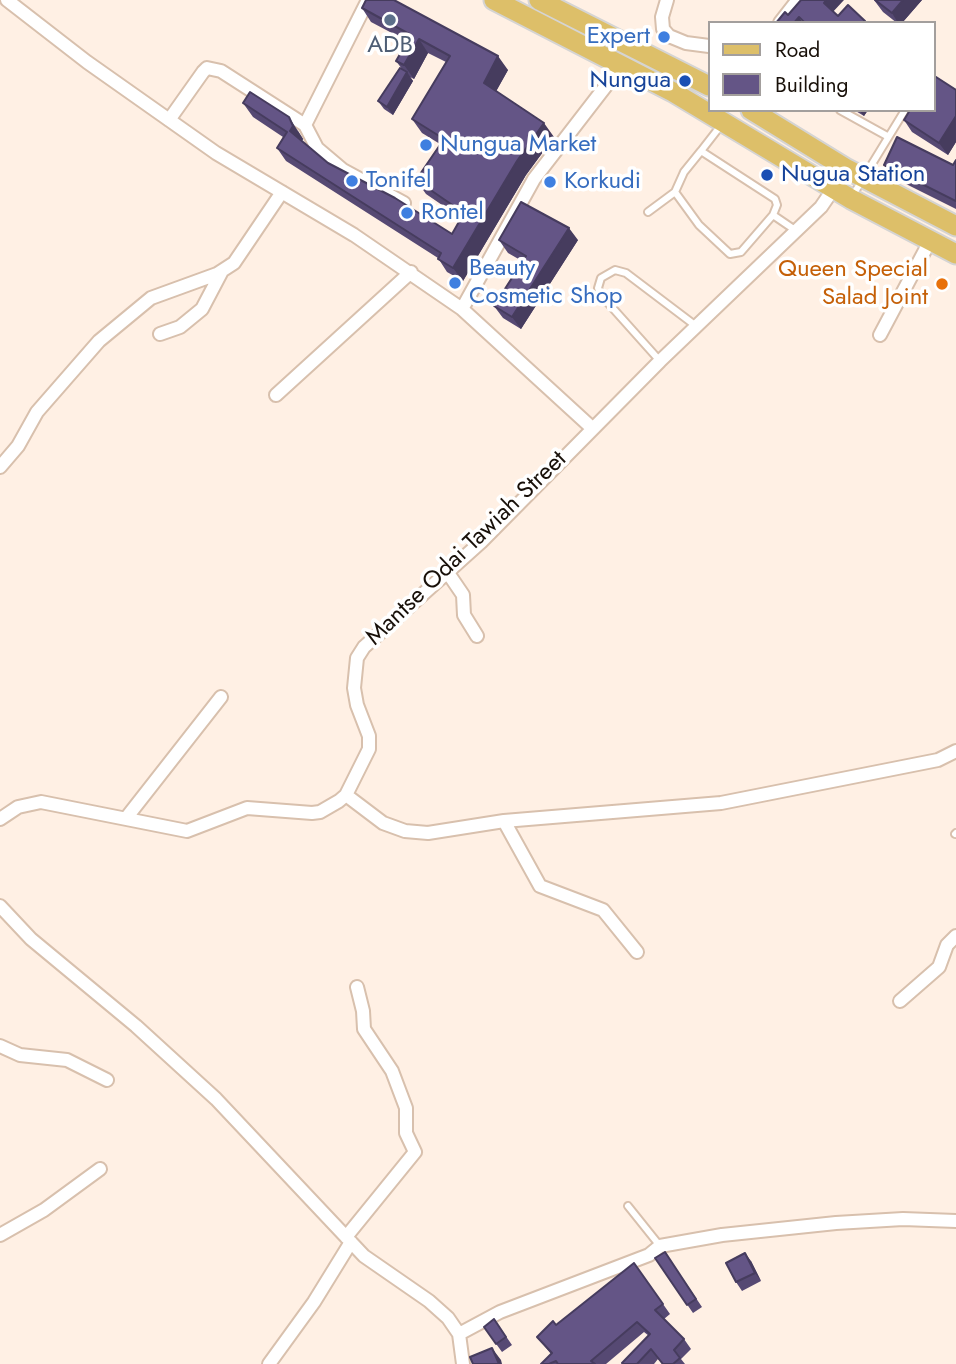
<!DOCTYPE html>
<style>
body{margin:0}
#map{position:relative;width:956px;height:1364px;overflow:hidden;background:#fff0e4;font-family:Jost,sans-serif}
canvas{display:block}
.legend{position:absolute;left:708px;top:21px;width:228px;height:91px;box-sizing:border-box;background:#fff;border:2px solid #a39f9d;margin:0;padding:9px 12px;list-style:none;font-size:21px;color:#181009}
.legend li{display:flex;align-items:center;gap:14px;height:35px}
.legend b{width:35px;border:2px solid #a39f9d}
</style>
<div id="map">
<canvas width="956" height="1364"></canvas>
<ul class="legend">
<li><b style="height:9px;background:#ddbf69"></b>Road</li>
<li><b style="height:19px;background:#645586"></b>Building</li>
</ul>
</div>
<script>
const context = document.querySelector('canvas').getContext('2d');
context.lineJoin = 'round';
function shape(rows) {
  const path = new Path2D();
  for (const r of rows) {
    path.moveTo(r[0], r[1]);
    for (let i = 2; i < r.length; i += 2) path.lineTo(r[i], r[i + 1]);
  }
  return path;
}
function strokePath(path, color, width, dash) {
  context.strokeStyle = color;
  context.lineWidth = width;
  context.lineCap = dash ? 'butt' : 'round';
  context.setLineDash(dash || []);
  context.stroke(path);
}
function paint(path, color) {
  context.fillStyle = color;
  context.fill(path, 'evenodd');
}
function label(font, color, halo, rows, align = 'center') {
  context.font = font + ' Jost,sans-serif';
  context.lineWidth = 7;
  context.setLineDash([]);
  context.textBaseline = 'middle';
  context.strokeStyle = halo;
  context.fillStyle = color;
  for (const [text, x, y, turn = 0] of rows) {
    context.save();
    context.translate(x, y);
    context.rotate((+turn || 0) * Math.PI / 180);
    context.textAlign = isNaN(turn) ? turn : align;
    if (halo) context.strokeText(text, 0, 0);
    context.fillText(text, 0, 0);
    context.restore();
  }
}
const service = shape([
 [840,110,887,136],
 [722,124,701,151,775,199,777,205,773,215,795,230],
 [701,151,684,172,675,192,699,225,730,254,741,252,773,215],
 [853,195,905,110],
 [648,212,675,192],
 [660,361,601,295,598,288,601,278,615,270,626,273,696,326],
 [955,834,956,833],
 [628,1206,660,1246]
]);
const minor = shape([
 [7,0,87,62,216,153,354,235,462,309,592,428],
 [667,0,662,17,663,29,669,36,686,43,709,46],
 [169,120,203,72,207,68,221,71,305,125,317,148,343,170,404,203],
 [305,125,368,0],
 [462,309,534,179,622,65],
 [160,334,180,327,202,309,222,271],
 [880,335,930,241],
 [276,395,411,272],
 [0,467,18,446,37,412,99,341,151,298,217,274,234,263,282,192],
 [448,573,463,595,464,615,477,636],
 [346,795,383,823,405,831,428,833,504,821,721,803,938,760,956,751],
 [127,817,221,697],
 [0,819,18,807,41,802,187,831,247,808,312,813,320,812,339,801,346,795,369,749,369,736,357,705,354,688,357,658,364,647,481,542,660,361,821,207,847,169],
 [504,821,540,886,603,910,637,952],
 [0,906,31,939,136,1026,216,1099,364,1256,429,1301,448,1318,459,1334,500,1312,649,1255,660,1246,722,1235,836,1223,903,1219,956,1221],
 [900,1001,939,967,947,945,956,936],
 [0,1046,20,1055,67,1060,107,1080],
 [0,1235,44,1210,100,1169],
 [346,1237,415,1152,406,1133,406,1108,392,1071,364,1029,363,1011,357,987],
 [459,1334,463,1364],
 [269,1364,314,1302,351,1242]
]);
const tertiary = shape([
 [781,23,799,0]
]);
const primary = shape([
 [494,0,673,92,851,199,956,254],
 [539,0,709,86],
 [751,110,847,169,956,226]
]);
const wall = shape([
 [874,0,922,0,902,23,897,23,883,12],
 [362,8,508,70,496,91,554,137,526,175,463,281,447,272,438,258,286,161,277,148,283,137,253,117,243,103,298,131,303,139,302,141,328,163,452,234,461,218,426,194,416,180,440,144,422,133,412,119,446,62,428,53,414,79,410,77,413,81,393,115,384,109,378,101,402,69,396,61,407,41,371,22],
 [956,90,956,142,948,155,912,132,904,120],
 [854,110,868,110,864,116],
 [956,160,956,209,892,177,884,165,953,165],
 [499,240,578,240,521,329,503,318,494,306,522,261,508,253],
 [665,1252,702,1307,693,1313,655,1258],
 [751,1261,761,1281,742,1291,736,1282],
 [634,1263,670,1314,664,1319,684,1339,691,1349,681,1359,685,1364,662,1364,658,1359,654,1364,623,1364,649,1336,644,1332,606,1364,541,1364,551,1354,537,1337,556,1325],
 [494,1319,512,1345,502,1352,484,1327]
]);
const shadedWall = shape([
 [826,0,844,0,831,14,824,3],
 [903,0,922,0,902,23,898,23,892,13],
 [799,17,803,23,794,23],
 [419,39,428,53,414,79,404,65],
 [498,56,508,70,493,97,484,83],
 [407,72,413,81,393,115,387,107],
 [859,110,868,110,864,116],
 [956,116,956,142,948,155,939,143],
 [289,117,303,139,299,145,290,131],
 [544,123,554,137,526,175,463,281,453,268,517,161],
 [569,228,578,240,521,329,512,317],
 [745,1253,751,1261,761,1281,755,1273],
 [492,1348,501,1360,502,1364,499,1364]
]);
const building = shape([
 [366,0,394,0,498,56,484,83,544,123,517,161,453,268,438,259,441,253,277,148,287,132,243,103,250,92,289,117,293,126,290,131,328,163,395,198,452,234,464,213,416,180,444,139,412,119,450,56,419,39,404,65,396,61,411,35,362,8,366,0],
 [801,0,826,0,824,3,838,16,848,5,865,21,864,23,805,23,799,17,794,23,776,23,785,12,788,15,801,0],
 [875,0,903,0,892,13,875,0],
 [400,68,407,72,387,107,378,101,400,68],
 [933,75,956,90,956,116,939,143,904,120,910,110,933,110,933,75],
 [897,137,953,165,956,160,956,201,884,165,897,137],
 [521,202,569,228,512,317,494,306,526,256,499,240,521,202],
 [665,1252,696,1299,687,1305,655,1258,665,1252],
 [745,1253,755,1273,736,1282,726,1263,745,1253],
 [634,1263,663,1304,655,1310,684,1339,674,1350,680,1358,673,1364,663,1364,651,1349,637,1364,623,1364,622,1363,650,1334,637,1322,591,1361,595,1364,558,1364,556,1361,549,1364,541,1364,552,1353,537,1337,553,1321,556,1325,634,1263],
 [494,1319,506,1337,496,1344,484,1327,494,1319],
 [492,1348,499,1364,473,1364,470,1357,492,1348]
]);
const markers = [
 [390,20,7,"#5c6f8a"],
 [664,37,7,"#3f7fe0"],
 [685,81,7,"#1a4fb4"],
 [426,145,7,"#3f7fe0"],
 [767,175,7,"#1a4fb4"],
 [352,181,7,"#3f7fe0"],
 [550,182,7,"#3f7fe0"],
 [407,213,7,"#3f7fe0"],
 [455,283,7,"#3f7fe0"],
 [942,284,7,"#e8710a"]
];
const shopNames = [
 ["Expert",650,37,"right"],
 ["Nungua Market",440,145],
 ["Tonifel",366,181],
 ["Korkudi",564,182],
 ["Rontel",421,213],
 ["Beauty",469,269],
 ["Cosmetic Shop",469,297]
];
const serviceNames = [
 ["ADB",390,46]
];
const transitNames = [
 ["Nungua",671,81],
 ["Nugua Station",781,175,"left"]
];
const foodNames = [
 ["Queen Special",928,270],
 ["Salad Joint",928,298]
];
const streetNames = [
 ["Mantse Odai Tawiah Street",467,549,-44]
];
strokePath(service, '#d8c0ad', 10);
strokePath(minor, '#d8c0ad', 16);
strokePath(tertiary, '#d8c0ad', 18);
strokePath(primary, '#d5d4d3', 23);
strokePath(service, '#fff', 6);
strokePath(minor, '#fff', 12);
strokePath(tertiary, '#fff', 14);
strokePath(primary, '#ddbf69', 19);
paint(wall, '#564973');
paint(shadedWall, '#463c5e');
paint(building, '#645586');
strokePath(building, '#463c5e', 2);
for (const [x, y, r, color] of markers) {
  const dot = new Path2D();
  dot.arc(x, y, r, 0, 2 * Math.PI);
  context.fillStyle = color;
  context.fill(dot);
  strokePath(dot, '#fff', 2.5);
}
label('24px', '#366cbe', '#fff', shopNames, 'left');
label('24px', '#4e5e75', '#fff', serviceNames);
label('24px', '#164399', '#fff', transitNames, 'right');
label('24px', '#c56008', '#fff', foodNames, 'right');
label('24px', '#181009', '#fff', streetNames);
</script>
